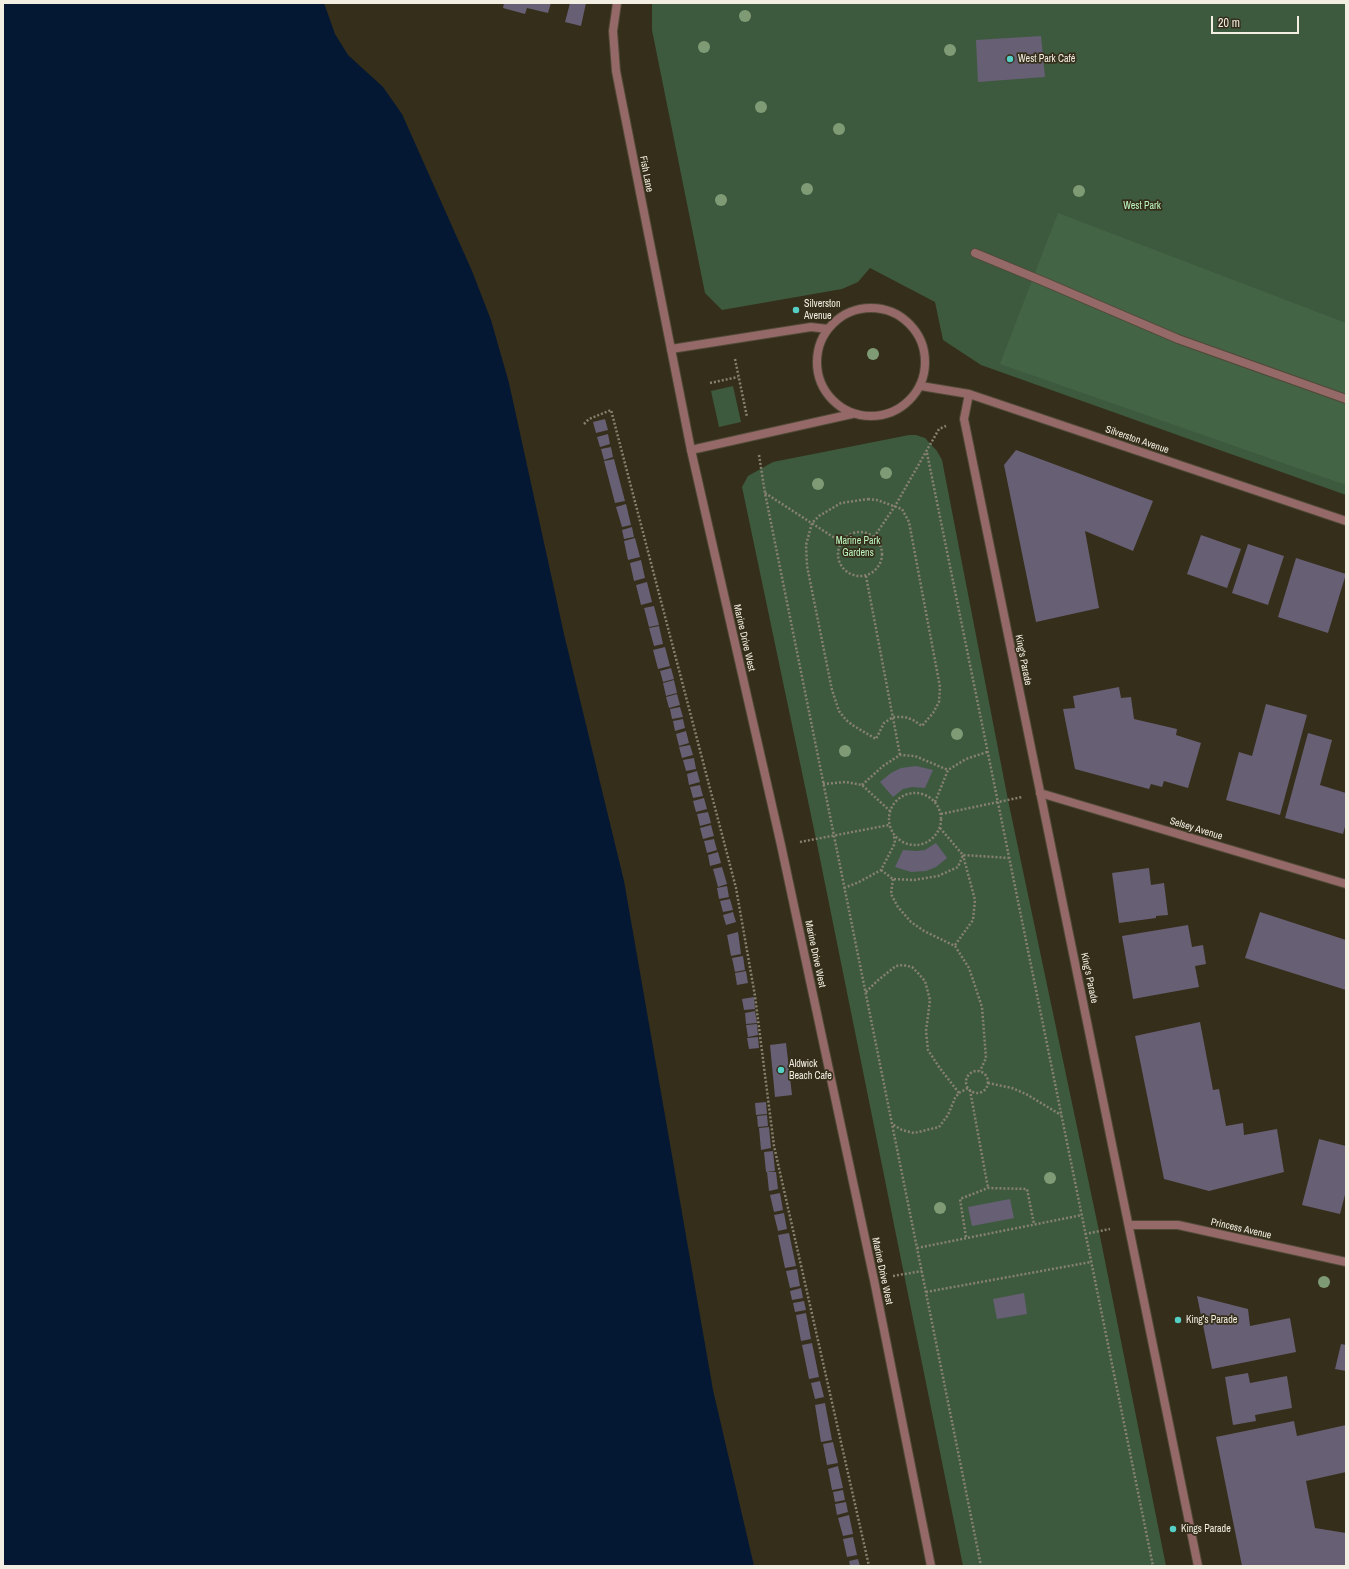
<!DOCTYPE html>
<meta charset="utf-8">
<style>
body{margin:0}
#map{position:relative;width:1349px;height:1569px;overflow:hidden;background:#352e1a;font-family:"Archivo Narrow",sans-serif}
canvas{display:block}
.frame{position:absolute;inset:0;border:4px solid #f2eee2;pointer-events:none}
.scale{position:absolute;left:1211px;top:16px;width:88px;height:18px;box-sizing:border-box;border:2px solid #f2eee2;border-top:0;padding-left:5px;font-size:12px;line-height:14px;white-space:nowrap;color:#f2eee2;-webkit-text-stroke:3px #352e1a;paint-order:stroke}
</style>
<div id="map">
<canvas width="1349" height="1569"></canvas>
<div class="frame"></div>
<div class="scale">20 m</div>
</div>
<script>
const context = document.querySelector('canvas').getContext('2d');
context.lineJoin = 'round';
function paint(path, color) {
  context.fillStyle = color;
  context.fill(path, 'evenodd');
}
function shape(rows) {
  const path = new Path2D();
  for (const r of rows) {
    if (r.length === 3) {
      path.moveTo(r[0] + r[2], r[1]);
      path.arc(r[0], r[1], r[2], 0, 2 * Math.PI);
      continue;
    }
    path.moveTo(r[0], r[1]);
    for (let i = 2; i < r.length; i += 2) path.lineTo(r[i], r[i + 1]);
  }
  return path;
}
function strokePath(path, color, width, dash) {
  context.strokeStyle = color;
  context.lineWidth = width;
  context.lineCap = dash ? 'butt' : 'round';
  context.setLineDash(dash || []);
  context.stroke(path);
}
function label(font, color, halo, rows, align = 'center') {
  context.font = font + ' "Archivo Narrow",sans-serif';
  context.lineWidth = 3.5;
  context.setLineDash([]);
  context.textBaseline = 'middle';
  context.strokeStyle = halo;
  context.fillStyle = color;
  for (const [text, x, y, turn = 0] of rows) {
    context.save();
    context.translate(x, y);
    context.rotate((+turn || 0) * Math.PI / 180);
    context.textAlign = isNaN(turn) ? turn : align;
    if (halo) context.strokeText(text, 0, 0);
    context.fillText(text, 0, 0);
    context.restore();
  }
}
const green = shape([
 [652,3,1346,3,1346,495,981,365,943,340,935,302,870,268,858,282,842,289,722,310,705,293,652,30],
 [733,386,741,422,719,427,711,391],
 [909,435,916,435,925,438,937,451,942,460,1008,800,1099,1231,1166,1566,963,1566,816,839,742,487,748,476,773,462]
]);
const forest = shape([
 [1058,213,1346,323,1346,485,1000,364]
]);
const water = shape([
 [3,3,324,3,335,34,348,55,383,87,402,114,472,271,491,320,509,383,564,634,624,881,713,1390,754,1566,3,1566]
]);
const building = shape([
 [504,3,551,3,548,13,527,8,525,14,503,8],
 [570,3,586,3,581,26,565,22],
 [1041,36,1045,77,978,82,976,40],
 [605,419,608,430,596,433,593,422],
 [608,434,610,444,600,447,597,437],
 [611,447,613,457,604,460,601,449],
 [1016,450,1153,501,1133,551,1085,531,1099,608,1036,622,1004,465],
 [614,459,625,501,615,503,604,461],
 [626,504,631,525,622,527,616,507],
 [632,527,634,537,624,539,622,530],
 [1201,535,1241,549,1227,588,1187,574],
 [635,538,640,557,628,560,624,541],
 [1248,544,1284,556,1268,605,1232,593],
 [1296,558,1346,574,1328,633,1278,617],
 [641,560,645,578,634,581,630,563],
 [647,582,652,602,641,605,636,585],
 [654,606,659,625,649,627,644,608],
 [659,626,663,644,654,646,649,628],
 [665,647,670,666,658,669,653,650],
 [671,668,674,679,663,682,660,671],
 [674,680,677,693,666,696,663,683],
 [1119,687,1121,698,1131,697,1134,719,1177,729,1176,735,1201,743,1188,788,1164,781,1162,787,1151,784,1149,789,1075,769,1063,709,1075,708,1073,696],
 [677,694,680,705,669,708,666,697],
 [1266,704,1307,715,1280,815,1226,800,1239,752,1252,756],
 [680,707,683,717,672,719,670,709],
 [683,719,685,728,675,731,673,721],
 [686,731,689,743,679,746,676,734],
 [1308,733,1332,740,1320,785,1346,793,1346,823,1343,834,1285,818],
 [690,745,693,755,682,758,679,747],
 [694,758,696,769,686,771,683,760],
 [916,766,933,770,925,788,912,787,903,789,893,797,880,782,891,773,901,768],
 [697,771,700,782,689,785,687,774],
 [700,785,703,796,693,798,690,787],
 [704,798,707,809,696,812,693,801],
 [708,812,711,823,700,826,697,814],
 [711,825,714,836,703,839,700,828],
 [714,839,717,850,707,853,704,841],
 [936,843,947,858,936,867,926,871,911,872,895,867,903,850,916,851,925,850],
 [718,852,721,863,710,866,708,855],
 [722,867,727,884,718,887,713,869],
 [1149,868,1151,885,1164,883,1168,915,1156,916,1156,918,1119,923,1112,873],
 [727,886,729,897,719,899,717,888],
 [730,899,733,910,723,912,720,901],
 [733,912,736,922,726,925,723,915],
 [1260,912,1346,940,1346,990,1245,958],
 [1188,925,1192,947,1203,945,1206,964,1195,966,1199,987,1133,999,1122,936],
 [738,932,741,954,731,956,727,935],
 [743,956,745,970,735,972,732,958],
 [746,971,748,983,737,985,735,973],
 [754,997,755,1009,744,1010,742,999],
 [755,1011,757,1023,746,1024,745,1013],
 [1200,1022,1213,1090,1219,1089,1226,1126,1243,1123,1244,1135,1277,1129,1284,1172,1209,1191,1164,1179,1135,1036],
 [757,1024,758,1035,748,1037,746,1025],
 [758,1037,759,1048,749,1049,747,1038],
 [786,1043,792,1095,775,1097,770,1045],
 [766,1102,767,1114,756,1115,755,1103],
 [767,1115,768,1126,758,1127,757,1116],
 [769,1127,771,1148,761,1150,759,1128],
 [1319,1139,1346,1146,1346,1191,1340,1214,1302,1205],
 [773,1151,775,1171,766,1172,764,1152],
 [767,1172,776,1172,778,1189,769,1191],
 [780,1193,783,1210,774,1212,770,1195],
 [1010,1199,1014,1218,972,1226,968,1207],
 [784,1213,787,1229,778,1231,774,1215],
 [789,1233,796,1266,785,1268,778,1235],
 [797,1269,800,1286,790,1288,786,1271],
 [801,1288,803,1298,792,1300,790,1291],
 [1024,1293,1027,1314,997,1319,993,1299],
 [1197,1296,1248,1309,1250,1326,1290,1318,1296,1352,1212,1369],
 [804,1301,806,1310,795,1312,793,1303],
 [806,1313,811,1339,801,1341,796,1315],
 [812,1343,819,1377,809,1379,802,1345],
 [1341,1344,1346,1345,1346,1371,1335,1369],
 [1248,1373,1250,1383,1287,1376,1292,1408,1255,1415,1256,1421,1233,1425,1225,1377],
 [820,1381,824,1397,815,1399,811,1383],
 [825,1403,832,1440,821,1442,815,1405],
 [1294,1421,1297,1436,1346,1425,1346,1472,1306,1481,1315,1528,1346,1533,1346,1566,1242,1566,1216,1437],
 [833,1442,838,1463,827,1465,823,1444],
 [838,1466,843,1488,832,1490,828,1469],
 [843,1490,845,1500,835,1502,833,1492],
 [846,1502,848,1512,837,1515,835,1504],
 [849,1515,853,1534,843,1536,838,1518],
 [853,1537,857,1555,847,1557,843,1539],
 [858,1559,860,1566,850,1566,849,1561]
]);
const path = shape([
 [735,359,747,417],
 [710,383,738,377],
 [584,424,589,419,611,410,736,888,755,996,774,1146,869,1566],
 [927,453,1153,1566],
 [759,455,765,493,981,1566],
 [765,493,841,542],
 [868,499,877,500,902,509,909,522,940,687,939,702,933,713,922,726,913,720,905,717,893,717,884,723,876,739,854,726,846,720,839,711,832,690,807,566,806,545,812,523,819,516,841,503,868,499],
 [860,554,22],
 [874,537,895,506,939,429,946,426],
 [866,576,900,755],
 [823,784,846,782,862,785,890,811],
 [862,785,883,766,900,755,915,756,948,770],
 [915,819,26],
 [935,802,948,770,966,759,987,752],
 [941,814,1022,797],
 [940,828,963,855,1009,858],
 [800,842,889,825],
 [881,870,893,879,914,880,938,876,958,867,963,855],
 [893,879,891,894,898,907,911,922,924,931,955,946,969,968,982,1007,986,1058,980,1071],
 [844,888,859,882,881,870,895,843,894,836],
 [955,945,973,920,975,900,963,855],
 [866,992,877,981,896,966,903,965,912,967,918,973,925,981,930,1000,926,1031,928,1050,939,1067,959,1093,955,1098,948,1115,939,1127,914,1133,902,1130,892,1124],
 [977,1082,11],
 [988,1083,1012,1088,1026,1094,1061,1115],
 [970,1090,988,1188],
 [959,1093,968,1088],
 [1085,1234,1110,1229],
 [966,1237,960,1199,988,1188,1027,1189,1034,1224],
 [917,1248,1082,1215],
 [893,1276,922,1271],
 [926,1292,1091,1262]
]);
const service = shape([
 [975,253,1045,282,1178,339,1346,399]
]);
const minor = shape([
 [871,362,54],
 [671,349,811,327,828,329],
 [921,386,969,394,1346,521],
 [969,394,964,419,1198,1566],
 [691,450,852,414],
 [1040,793,1346,884],
 [1130,1225,1178,1225,1346,1262]
]);
const tertiary = shape([
 [617,3,613,31,616,71,671,349,691,450,781,845,874,1280,931,1566]
]);
const trees = [
 [745,16],
 [704,47],
 [950,50],
 [761,107],
 [839,129],
 [807,189],
 [1079,191],
 [721,200],
 [873,354],
 [886,473],
 [818,484],
 [957,734],
 [845,751],
 [1050,1178],
 [940,1208],
 [1324,1282]
];
const markers = [
 [1010,59,4,"#55cec6"],
 [796,310,4,"#55cec6"],
 [781,1070,4,"#55cec6"],
 [1178,1320,4,"#55cec6"],
 [1173,1529,4,"#55cec6"]
];
const poiNames = [
 ["West Park Café",1018,59],
 ["Silverston",804,304],
 ["Avenue",804,316],
 ["Aldwick",789,1064],
 ["Beach Cafe",789,1076],
 ["King's Parade",1186,1320],
 ["Kings Parade",1181,1529]
];
const streetNames = [
 ["Fish Lane",646,174,79],
 ["Silverston Avenue",1137,440,19],
 ["Marine Drive West",744,638,77],
 ["King's Parade",1023,660,79],
 ["Selsey Avenue",1196,829,17],
 ["Marine Drive West",815,954,78],
 ["King's Parade",1089,978,78],
 ["Princess Avenue",1241,1229,13],
 ["Marine Drive West",882,1271,78]
];
const parkNames = [
 ["West Park",1142,206],
 ["Marine Park",858,541],
 ["Gardens",858,553]
];
paint(green, '#3d5a3f');
paint(forest, '#446446');
paint(water, '#041834');
paint(building, '#675f74');
strokePath(service, '#4f4936', 10);
strokePath(minor, '#4f4936', 10);
strokePath(tertiary, '#4f4936', 10);
strokePath(path, '#878170', 2.5, [2, 2]);
strokePath(service, '#946968', 8);
strokePath(minor, '#946968', 8);
strokePath(tertiary, '#946968', 8);
context.fillStyle = '#7f9b75';
for (const [x, y] of trees) {
  context.beginPath();
  context.arc(x, y, 6, 0, 2 * Math.PI);
  context.fill();
}
for (const [x, y, r, color] of markers) {
  const dot = new Path2D();
  dot.arc(x, y, r, 0, 2 * Math.PI);
  context.fillStyle = color;
  context.fill(dot);
  strokePath(dot, '#352e1a', 1.5);
}
label('10px', '#f2eee2', '#352e1a', poiNames, 'left');
label('10px', '#f2eee2', '#352e1a', streetNames);
label('10px', '#bcf4bf', '#352e1a', parkNames);
</script>
